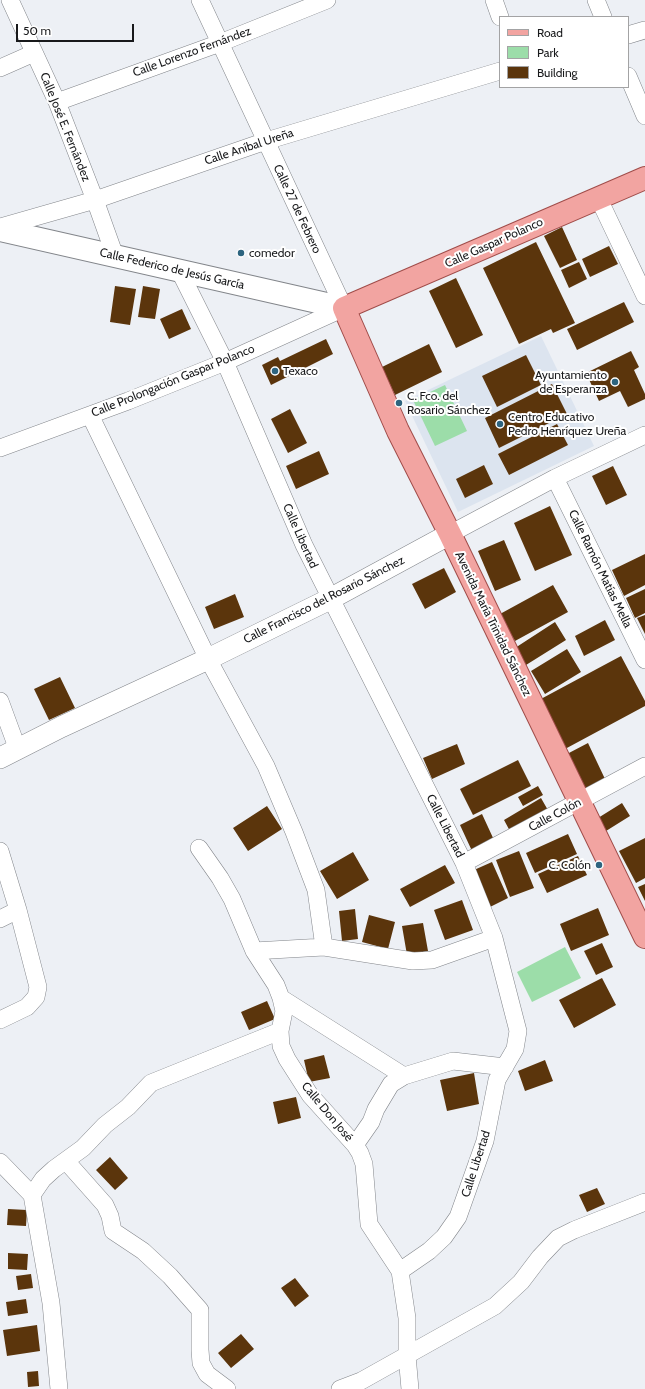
<!DOCTYPE html>
<meta charset="utf-8">
<style>
body{margin:0}
#map{position:relative;width:645px;height:1389px;overflow:hidden;background:#edf0f5;font-family:Cabin,sans-serif}
canvas{display:block}
.legend{position:absolute;left:499px;top:16px;width:130px;height:72px;box-sizing:border-box;background:#fff;border:1px solid #a3a3a4;margin:0;padding:5px 7px;list-style:none;font-size:12px;color:#18191b}
.legend li{display:flex;align-items:center;gap:8px;height:20px}
.legend b{width:20px;border:1px solid #a3a3a4}
.scale{position:absolute;left:16px;top:24px;width:118px;height:18px;box-sizing:border-box;border:2px solid #18191b;border-top:0;padding-left:5px;font-size:12px;line-height:14px;white-space:nowrap;color:#18191b;-webkit-text-stroke:3px #fff;paint-order:stroke}
</style>
<div id="map">
<canvas width="645" height="1389"></canvas>
<ul class="legend">
<li><b style="height:5px;background:#f2a4a1"></b>Road</li>
<li><b style="height:11px;background:#9cdda9"></b>Park</li>
<li><b style="height:11px;background:#5b350c"></b>Building</li>
</ul>
<div class="scale">50 m</div>
</div>
<script>
const context = document.querySelector('canvas').getContext('2d');
context.lineJoin = 'round';
function paint(path, color) {
  context.fillStyle = color;
  context.fill(path, 'evenodd');
}
function shape(rows) {
  const path = new Path2D();
  for (const r of rows) {
    path.moveTo(r[0], r[1]);
    for (let i = 2; i < r.length; i += 2) path.lineTo(r[i], r[i + 1]);
  }
  return path;
}
function strokePath(path, color, width, dash) {
  context.strokeStyle = color;
  context.lineWidth = width;
  context.lineCap = dash ? 'butt' : 'round';
  context.setLineDash(dash || []);
  context.stroke(path);
}
function label(font, color, halo, rows, align = 'center') {
  context.font = font + ' Cabin,sans-serif';
  context.lineWidth = 4;
  context.setLineDash([]);
  context.textBaseline = 'middle';
  context.strokeStyle = halo;
  context.fillStyle = color;
  for (const [text, x, y, turn = 0] of rows) {
    context.save();
    context.translate(x, y);
    context.rotate((+turn || 0) * Math.PI / 180);
    context.textAlign = isNaN(turn) ? turn : align;
    if (halo) context.strokeText(text, 0, 0);
    context.fillText(text, 0, 0);
    context.restore();
  }
}
const built = shape([
 [541,336,594,446,458,512,405,401]
]);
const green = shape([
 [445,385,467,431,435,446,413,400],
 [565,947,581,978,532,1002,517,972]
]);
const building = shape([
 [562,227,577,260,560,268,544,236],
 [536,242,575,323,553,333,551,329,519,344,483,268],
 [609,246,618,264,590,277,582,259],
 [579,262,587,279,569,288,561,270],
 [456,278,483,335,456,348,429,291],
 [115,286,136,289,130,325,110,322],
 [143,286,160,289,155,319,138,317],
 [624,302,634,322,577,350,567,329],
 [182,309,191,329,169,339,160,319],
 [326,339,333,354,271,385,262,365,278,357,280,361],
 [429,344,442,372,395,395,382,367],
 [631,351,639,367,634,370,645,394,645,399,628,407,620,391,599,401,586,373],
 [526,355,541,385,497,407,482,376],
 [552,384,567,414,499,448,485,418],
 [290,409,307,443,288,453,271,419],
 [557,424,568,445,509,475,498,454],
 [319,451,329,474,296,489,286,466],
 [484,465,493,484,465,498,456,479],
 [613,466,627,495,606,505,592,476],
 [550,506,572,555,535,571,514,523],
 [504,540,521,580,495,591,478,551],
 [645,554,645,585,624,596,612,570],
 [444,568,456,592,425,609,412,584],
 [553,585,568,612,515,641,500,614],
 [645,589,645,613,635,618,626,598],
 [235,594,244,617,214,629,205,607],
 [645,615,645,634,637,618],
 [605,620,615,640,584,656,575,636],
 [555,622,566,640,526,665,515,648],
 [567,649,581,672,545,694,531,671],
 [621,656,645,701,645,706,565,749,539,700],
 [60,677,75,708,49,720,34,689],
 [588,743,605,779,585,789,567,754],
 [457,744,465,764,432,779,423,758],
 [518,760,531,786,473,815,460,789],
 [538,786,543,795,523,806,518,797],
 [541,798,549,812,511,833,504,820],
 [622,803,630,816,606,831,598,818],
 [267,806,282,829,248,851,233,828],
 [482,814,494,840,472,851,460,825],
 [568,834,577,854,535,873,526,853],
 [645,838,645,878,636,883,619,851],
 [519,851,534,888,510,897,496,860],
 [353,852,369,880,337,899,320,871],
 [578,856,587,875,547,893,538,874],
 [492,862,508,898,490,907,474,870],
 [445,865,455,883,410,907,400,889],
 [645,884,645,901,638,887],
 [462,900,473,930,445,940,434,910],
 [598,908,609,935,571,951,560,924],
 [355,909,358,939,342,941,339,911],
 [369,915,395,922,388,949,362,942],
 [423,923,428,951,407,955,402,926],
 [602,943,613,967,596,975,584,951],
 [602,978,616,1005,574,1028,559,1000],
 [267,1001,275,1019,249,1030,241,1012],
 [324,1055,330,1078,309,1082,304,1060],
 [545,1060,553,1081,525,1091,518,1071],
 [474,1073,479,1104,447,1111,440,1080],
 [296,1097,301,1118,278,1124,273,1102],
 [110,1157,128,1178,115,1190,96,1170],
 [597,1188,605,1204,587,1212,579,1195],
 [8,1209,27,1210,26,1226,7,1225],
 [8,1253,28,1254,27,1270,8,1269],
 [31,1274,33,1288,18,1290,16,1276],
 [295,1278,309,1296,295,1307,281,1288],
 [26,1299,28,1313,8,1316,6,1302],
 [37,1325,40,1351,7,1356,3,1330],
 [241,1334,254,1349,231,1368,218,1353],
 [38,1371,39,1386,28,1387,27,1372]
]);
const minor = shape([
 [10,0,57,102,95,200,115,256],
 [494,0,500,17],
 [596,0,603,17],
 [628,35,645,30],
 [0,68,34,53],
 [628,76,645,116],
 [57,102,220,43,327,0],
 [598,197,645,296],
 [0,227,95,200,266,141,500,71],
 [180,272,225,362,304,545,464,863,494,938,518,1031,515,1049,497,1080,485,1141,458,1217,444,1237,429,1251,400,1271,407,1318,407,1355,410,1389],
 [90,415,208,659,266,766,294,832,316,890,324,947],
 [0,448,128,401,225,362,344,308,200,0],
 [555,478,645,660],
 [450,534,555,478,645,435],
 [0,701,18,750],
 [199,848,220,878,232,899,254,951,276,985,281,998,284,1011,280,1031,281,1046,287,1059,310,1095,355,1145,360,1153,364,1164,369,1224,400,1271],
 [0,851,18,910,38,987,36,997,27,1007,0,1020],
 [464,863,645,766],
 [0,919,18,910],
 [254,951,324,947,413,961,432,960,494,938],
 [281,998,404,1076],
 [355,1145,371,1122,376,1109,391,1084,404,1076,453,1061,505,1067],
 [66,1161,105,1205,110,1216,113,1231,143,1251,170,1276,200,1310,200,1350,201,1363,207,1374,227,1389],
 [0,1162,32,1195,51,1303,59,1389],
 [32,1195,43,1179,54,1169,83,1148,105,1125,128,1107,151,1083,280,1031],
 [340,1389,361,1381,495,1306,521,1282,540,1257,558,1238,574,1230,645,1202]
]);
const tertiary = shape([
 [0,758,61,727,208,659,330,599,450,534]
]);
const secondary = shape([
 [0,230,344,308]
]);
const primary = shape([
 [645,178,344,308,398,431,450,534,645,937]
]);
const markers = [
 [241,253,4,"#2d647f"],
 [275,371,4,"#2d647f"],
 [615,382,4,"#2d647f"],
 [399,403,4,"#2d647f"],
 [500,424,4,"#2d647f"],
 [599,865,4,"#2d647f"]
];
const streetNames = [
 ["Calle Lorenzo Fernández",192,52,-20],
 ["Calle José E. Fernández",65,127,68],
 ["Calle Aníbal Ureña",249,147,-18],
 ["Calle 27 de Febrero",297,209,65],
 ["Calle Gaspar Polanco",494,243,-24],
 ["Calle Federico de Jesús García",172,269,13],
 ["Calle Prolongación Gaspar Polanco",173,381,-22],
 ["Calle Libertad",300,536,66],
 ["Calle Ramón Matías Mella",600,569,64],
 ["Calle Francisco del Rosario Sánchez",324,600,-27],
 ["Avenida María Trinidad Sánchez",493,624,64],
 ["Calle Colón",555,815,-28],
 ["Calle Libertad",445,826,63],
 ["Calle Don José",327,1112,50],
 ["Calle Libertad",476,1164,-72]
];
const poiNames = [
 ["comedor",249,253],
 ["Texaco",283,371],
 ["Ayuntamiento",607,375,"right"],
 ["de Esperanza",607,389,"right"],
 ["C. Fco. del",407,396],
 ["Rosario Sánchez",407,410],
 ["Centro Educativo",508,417],
 ["Pedro Henríquez Ureña",508,431],
 ["C. Colón",591,865,"right"]
];
paint(built, '#dce4ef');
paint(green, '#9cdda9');
paint(building, '#5b350c');
strokePath(minor, '#82858a', 18);
strokePath(tertiary, '#82858a', 22);
strokePath(secondary, '#82858a', 24);
strokePath(primary, '#a04c49', 24);
strokePath(minor, '#fff', 17);
strokePath(tertiary, '#fff', 21);
strokePath(secondary, '#fff', 22);
strokePath(primary, '#f2a4a1', 22);
for (const [x, y, r, color] of markers) {
  const dot = new Path2D();
  dot.arc(x, y, r, 0, 2 * Math.PI);
  context.fillStyle = color;
  context.fill(dot);
  strokePath(dot, '#fff', 1.5);
}
label('12px', '#18191b', '#fff', streetNames);
label('12px', '#18191b', '#fff', poiNames, 'left');
</script>
